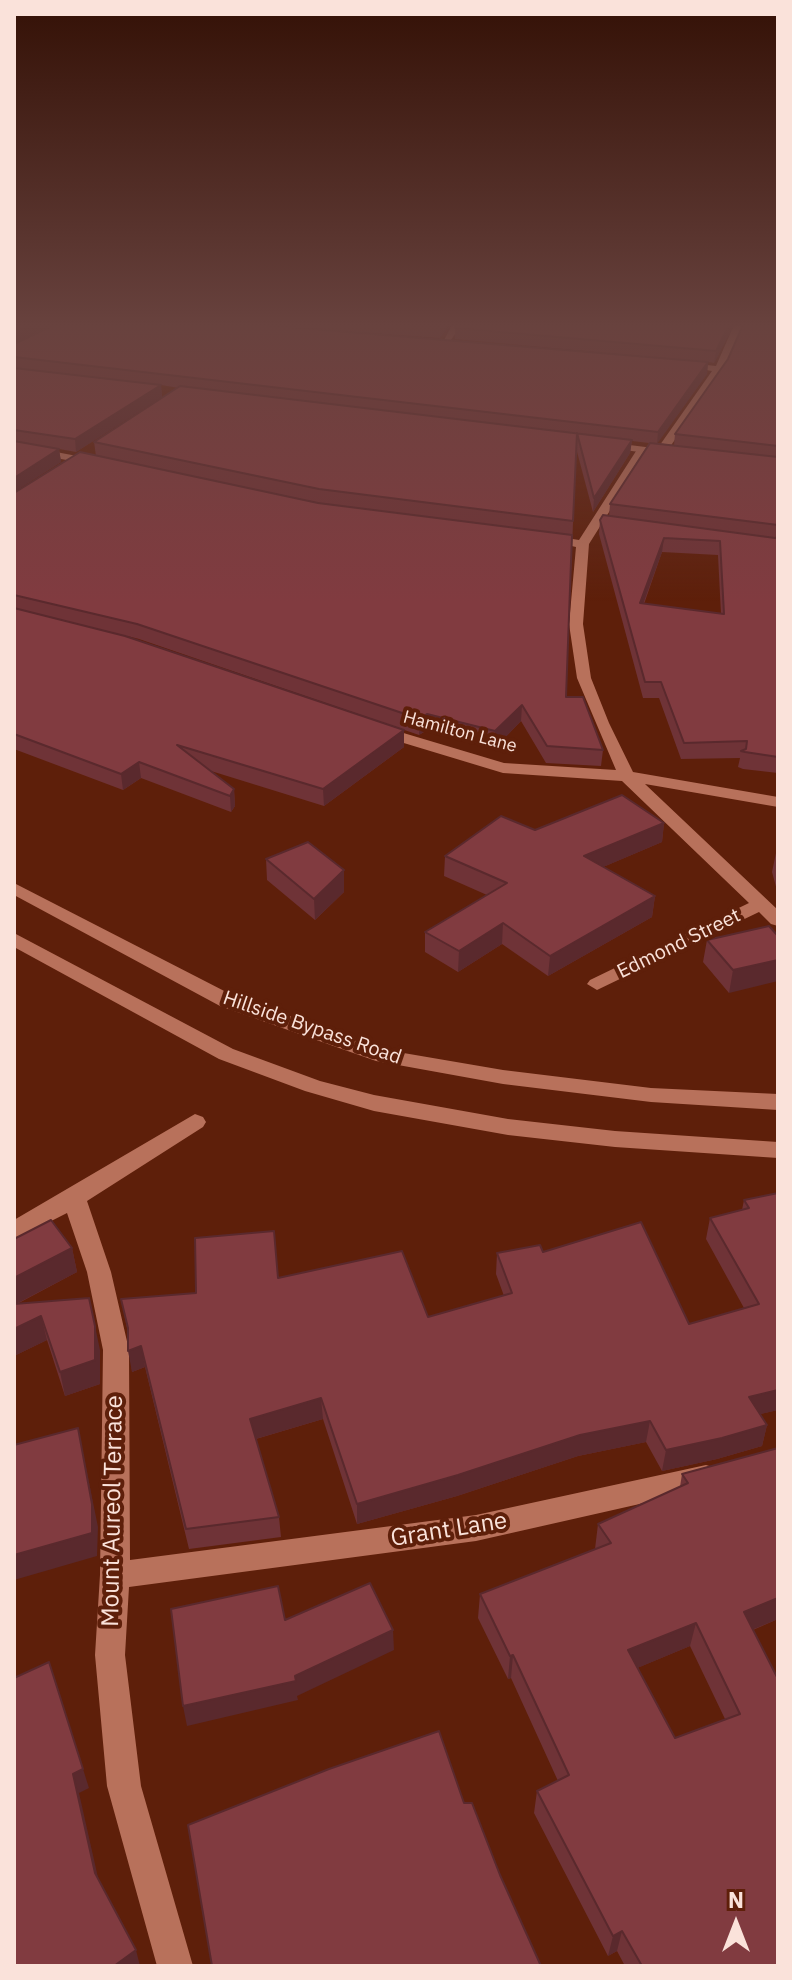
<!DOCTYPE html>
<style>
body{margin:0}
#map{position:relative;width:792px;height:1980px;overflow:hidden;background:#5e1f0a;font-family:"IBM Plex Sans",sans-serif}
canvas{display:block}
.frame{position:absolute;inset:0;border:16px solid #fae2da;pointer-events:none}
.north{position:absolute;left:696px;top:1884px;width:80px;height:80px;-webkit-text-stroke:6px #5e1f0a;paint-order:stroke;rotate:0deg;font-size:22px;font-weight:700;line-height:32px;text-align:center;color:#fae2da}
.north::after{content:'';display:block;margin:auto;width:28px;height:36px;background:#fae2da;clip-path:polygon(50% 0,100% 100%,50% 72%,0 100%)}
</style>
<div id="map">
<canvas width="792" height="1980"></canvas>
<div class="frame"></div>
<div class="north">N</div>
</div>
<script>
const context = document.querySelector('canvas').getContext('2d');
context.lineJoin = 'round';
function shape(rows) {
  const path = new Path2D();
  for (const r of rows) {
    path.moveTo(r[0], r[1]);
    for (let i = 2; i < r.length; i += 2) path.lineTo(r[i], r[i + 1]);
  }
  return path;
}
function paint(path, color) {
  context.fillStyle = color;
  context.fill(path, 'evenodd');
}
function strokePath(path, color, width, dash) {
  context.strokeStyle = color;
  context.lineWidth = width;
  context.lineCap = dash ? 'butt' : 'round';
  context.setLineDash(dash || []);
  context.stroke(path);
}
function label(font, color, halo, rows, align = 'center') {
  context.font = font + ' "IBM Plex Sans",sans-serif';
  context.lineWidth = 8;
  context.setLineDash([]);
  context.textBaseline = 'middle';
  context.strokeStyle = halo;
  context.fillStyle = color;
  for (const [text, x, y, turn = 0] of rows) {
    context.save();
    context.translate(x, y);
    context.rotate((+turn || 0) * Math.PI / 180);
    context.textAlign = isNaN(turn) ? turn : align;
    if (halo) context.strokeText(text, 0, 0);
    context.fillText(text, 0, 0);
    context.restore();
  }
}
const minor = shape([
 [452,325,461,325,447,346,441,346,452,325],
 [734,325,744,325,724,369,665,454,657,454,655,452,712,371,675,365,680,362,716,366,734,325],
 [14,444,98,460,104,463,98,466,14,450,14,444],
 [638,448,648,450,589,544,583,624,591,678,609,723,633,772,778,797,778,807,645,784,778,910,778,926,771,924,759,912,597,990,587,984,590,980,749,903,622,781,503,773,374,734,372,731,380,726,504,763,616,770,577,678,569,624,576,547,541,539,547,535,579,540,638,448],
 [195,1114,203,1117,206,1122,203,1127,87,1201,111,1272,129,1350,130,1560,476,1515,706,1465,716,1468,720,1477,716,1486,706,1489,476,1541,129,1587,125,1655,141,1786,193,1966,157,1966,107,1786,95,1655,100,1575,103,1350,87,1272,67,1213,14,1240,14,1220,195,1114]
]);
const tertiary = shape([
 [14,883,234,996,386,1050,503,1070,651,1088,778,1094,778,1110,651,1102,503,1084,376,1061,220,1006,14,895,14,883],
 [14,933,233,1049,320,1081,374,1095,508,1119,615,1131,778,1142,778,1158,615,1147,508,1135,374,1111,305,1091,219,1059,14,947,14,933]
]);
const secondary = shape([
 [606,442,669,450,675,453,669,456,602,447,600,445,606,442]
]);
const wall = shape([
 [14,325,449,325,440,338,328,330,650,357,455,339,455,328,457,325,734,325,714,363,708,362,707,374,657,443,674,445,675,434,778,325,778,773,743,769,738,767,740,758,681,759,659,698,643,698,599,534,600,520,609,516,610,504,649,443,632,441,630,453,593,512,576,448,566,697,603,750,601,766,546,763,521,721,495,748,427,730,419,735,139,639,127,636,404,747,324,806,211,771,234,789,235,806,231,812,141,778,123,790,14,749,14,493,320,503,96,456,94,442,179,388,161,385,162,397,76,452,59,449,61,462,14,492],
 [662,552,718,555,721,614,644,604],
 [664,823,662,842,603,867,655,896,652,917,548,976,502,944,458,972,425,952,425,932,487,895,444,876,445,856],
 [776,853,778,853,778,894,772,872],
 [266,859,344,870,344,892,315,920,267,880],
 [778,936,729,993,703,962,707,940],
 [778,1193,778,1410,760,1414,767,1425,762,1446,717,1459,662,1471,646,1442,578,1456,457,1496,357,1524,323,1419,256,1439,279,1517,281,1537,189,1549,145,1367,132,1372,128,1333,121,1299,196,1293,278,1278,428,1317,504,1296,496,1274,497,1253,543,1252,689,1324,744,1308,706,1239,710,1218,742,1210,744,1200],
 [14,1239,72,1248,77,1272,17,1304,100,1350,100,1384,65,1396,47,1340,14,1356],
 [778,1448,778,1619,753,1630,778,1966,625,1966,617,1951,608,1956,534,1813,537,1791,558,1781,511,1678,508,1679,478,1618,480,1594,595,1549,598,1524,680,1487,682,1474],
 [690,1646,725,1719,675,1738,637,1668]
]);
const shadedWall = shape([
 [30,325,54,325,14,345,14,333],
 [441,325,449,325,440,338,440,327],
 [729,325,734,325,714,363,716,351],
 [708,362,707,374,657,444,658,432],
 [161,385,162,397,76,452,75,439],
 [632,440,630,453,593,512,594,498],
 [59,449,61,462,14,492,14,478],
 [664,538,662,552,638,618,640,603],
 [522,705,521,721,495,748,495,731],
 [427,714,427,730,419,735,420,719],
 [404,730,404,747,324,806,323,789],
 [139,762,141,778,123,790,121,774],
 [234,789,235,806,231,812,230,796],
 [664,823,662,842,582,876,584,856],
 [344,870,344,892,315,920,314,899],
 [655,896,652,917,548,976,550,956],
 [503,923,502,944,458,972,459,951],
 [778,960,778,981,729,993,733,970],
 [72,1248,77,1272,14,1305,14,1278],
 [41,1316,47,1340,14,1356,14,1329],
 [95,1326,100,1350,100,1384,65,1396,60,1372],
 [141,1346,145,1367,132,1372,128,1351],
 [778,1390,778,1410,744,1418,749,1397],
 [321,1398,323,1419,252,1440,250,1419],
 [650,1421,646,1442,578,1456,457,1496,357,1524,357,1504,580,1435],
 [767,1425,762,1446,717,1459,662,1471,666,1450],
 [78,1428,98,1527,97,1556,14,1580,14,1555],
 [778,1598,778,1619,737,1636,744,1612],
 [696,1623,690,1646,623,1674,628,1650],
 [393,1630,394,1650,297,1696,298,1700,187,1726,183,1706,295,1676],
 [513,1655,511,1678,508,1679,510,1656],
 [83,1769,89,1788,79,1793,101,1891,95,1873,73,1774],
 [622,1931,617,1951,608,1956,613,1936],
 [136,1950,140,1966,114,1966]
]);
const building = shape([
 [14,325,30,325,14,333,14,325],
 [54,325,264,325,708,362,658,432,14,357,14,344,54,325],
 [410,325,441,325,440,327,410,325],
 [457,325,729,325,716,351,455,328,457,325],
 [743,325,778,325,778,446,675,434,728,359,743,325],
 [14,368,161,385,75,439,14,430,14,368],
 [180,386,632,440,594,498,577,433,573,521,319,489,94,442,180,386],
 [14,441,59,449,14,478,14,441],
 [650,443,778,457,778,525,610,504,650,443],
 [80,452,318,503,572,535,566,697,583,697,603,750,547,746,522,705,495,731,427,714,420,719,137,624,14,595,14,493,80,452],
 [603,515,775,538,778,537,778,757,745,752,741,751,746,749,747,741,684,743,661,682,645,682,600,520,603,515],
 [664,538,720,541,724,614,640,603,664,538],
 [14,608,125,636,404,730,323,789,177,745,234,789,230,796,139,762,121,774,14,734,14,608],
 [622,795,664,823,584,856,655,896,550,956,503,923,459,951,425,932,507,883,445,856,501,816,535,830,622,795],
 [308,842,344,870,314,899,266,859,308,842],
 [769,926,778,936,778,960,733,970,707,940,769,926],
 [778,1193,778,1390,749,1397,767,1425,722,1438,666,1450,650,1421,580,1435,458,1475,357,1504,321,1398,250,1419,279,1517,186,1529,141,1346,128,1351,128,1328,121,1299,196,1293,195,1238,274,1231,278,1278,402,1251,428,1317,512,1293,497,1253,540,1245,543,1252,641,1222,689,1324,759,1304,710,1218,749,1208,744,1200,778,1193],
 [51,1220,72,1248,14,1278,14,1239,51,1220],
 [89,1298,95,1326,95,1360,60,1372,41,1316,14,1329,14,1304,89,1298],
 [78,1428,92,1504,92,1533,14,1555,14,1445,78,1428],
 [778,1448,778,1598,744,1612,778,1679,778,1966,642,1966,622,1931,613,1936,537,1791,569,1775,513,1655,510,1656,480,1594,611,1543,598,1524,688,1483,682,1474,778,1448],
 [696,1623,740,1714,675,1738,628,1650,696,1623],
 [370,1583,393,1630,295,1676,296,1681,183,1706,171,1609,278,1586,285,1620,370,1583],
 [49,1662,83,1769,73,1774,95,1873,136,1950,114,1966,14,1966,14,1678,49,1662],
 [439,1731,464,1803,472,1803,500,1875,541,1966,212,1966,188,1825,329,1769,439,1731]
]);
const farStreetnames = [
 ["Hamilton Lane",460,732,15]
];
const streetNames = [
 ["Edmond Street",679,944,-26],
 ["Hillside Bypass Road",312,1028,19]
];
const nearStreetnames = [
 ["Mount Aureol Terrace",113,1511,-89],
 ["Grant Lane",449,1530,-9]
];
paint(minor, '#b8715b');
paint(tertiary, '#b8715b');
paint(secondary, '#b8715b');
paint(wall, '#6f3337');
paint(shadedWall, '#5a292d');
paint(building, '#813b40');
strokePath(building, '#5a292d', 2);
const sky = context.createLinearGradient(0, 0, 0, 602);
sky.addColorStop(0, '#341106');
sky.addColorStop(0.54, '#68423e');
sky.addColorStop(1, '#68423e00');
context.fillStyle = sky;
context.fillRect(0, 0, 792, 602);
label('18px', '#fae2da', '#5e1f0a', farStreetnames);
label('20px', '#fae2da', '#5e1f0a', streetNames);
label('24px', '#fae2da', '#5e1f0a', nearStreetnames);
</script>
